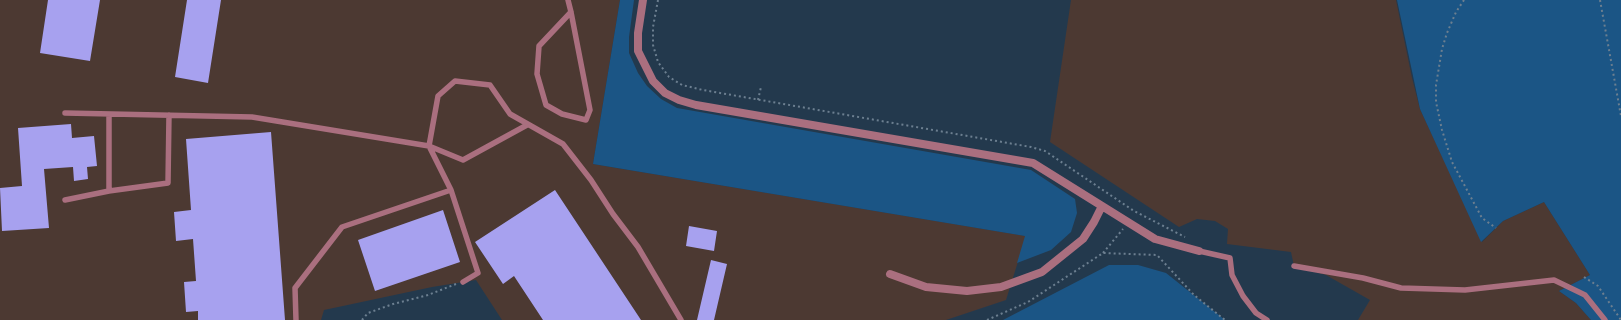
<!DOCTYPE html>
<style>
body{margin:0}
canvas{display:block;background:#23394d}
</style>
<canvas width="1621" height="320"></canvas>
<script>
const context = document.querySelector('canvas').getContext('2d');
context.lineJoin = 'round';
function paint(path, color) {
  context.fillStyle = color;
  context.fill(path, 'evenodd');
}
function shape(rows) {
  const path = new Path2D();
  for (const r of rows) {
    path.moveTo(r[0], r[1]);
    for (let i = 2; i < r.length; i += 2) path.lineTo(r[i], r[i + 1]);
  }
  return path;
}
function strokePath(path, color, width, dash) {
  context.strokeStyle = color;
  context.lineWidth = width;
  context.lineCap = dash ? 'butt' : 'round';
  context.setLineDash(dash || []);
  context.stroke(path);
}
const industrial = shape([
 [0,0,620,0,593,164,1026,236,1006,300,946,320,502,320,476,280,432,287,324,310,321,320,0,320],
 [1071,0,1396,0,1412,78,1420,109,1482,242,1503,221,1544,202,1590,275,1559,291,1576,303,1591,320,1358,320,1370,300,1326,275,1294,266,1291,252,1227,244,1228,229,1215,221,1197,219,1179,227,1050,142]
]);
const green = shape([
 [620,0,634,0,629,37,629,53,638,73,647,86,661,99,677,108,1031,170,1075,199,1077,213,1071,232,1051,250,1017,263,1025,236,593,164],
 [1397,0,1621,0,1621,320,1591,320,1576,303,1559,291,1590,275,1544,202,1503,221,1481,242,1420,109],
 [1109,265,1138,265,1166,273,1225,320,1003,320]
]);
const building = shape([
 [48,0,100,0,90,61,40,53],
 [187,0,221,0,208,83,175,77],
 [71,124,72,138,94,136,97,166,87,167,88,179,74,181,73,167,44,169,49,228,2,231,0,188,22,186,18,128],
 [271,132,285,320,198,320,198,311,186,312,184,282,196,281,193,239,176,241,174,212,191,210,186,139],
 [555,190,641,320,543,320,514,276,503,284,475,242],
 [443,210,460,262,375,291,358,240],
 [689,226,717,231,714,251,686,246],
 [711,260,727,264,714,320,697,320]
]);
const path = shape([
 [658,0,653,27,653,45,658,62,669,77,682,85,703,90,1031,147,1045,151,1134,211,1185,237],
 [1464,0,1456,12,1447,33,1442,49,1436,85,1436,102,1442,130,1452,162,1482,218,1496,228],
 [1600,0,1621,116],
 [758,100,761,87],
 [1103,253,1123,229],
 [1584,277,1598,286,1621,320],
 [362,320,368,313,393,304,428,295,456,284],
 [987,320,1028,302,1103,253,1157,255,1194,295,1225,320]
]);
const lane = shape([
 [568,0,571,12,590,110,586,120,562,114,546,105,537,74,539,46,571,12],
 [65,113,252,117,429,146,463,160,527,125],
 [451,190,478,273,463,282],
 [109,191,109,114],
 [65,200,109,191,168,183,169,115],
 [1199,251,1230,258,1232,275,1243,296,1256,313,1267,320],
 [1294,266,1363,278,1401,288,1465,290,1554,280,1585,295,1605,320],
 [296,320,295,288,342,227,451,190,429,146,438,96,455,81,490,85,510,114,563,144,591,180,613,214,638,247,681,320]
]);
const street = shape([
 [643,0,638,33,638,51,653,81,665,93,679,100,696,105,1033,163,1155,239,1199,251],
 [890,274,926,287,967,291,1001,287,1042,272,1083,239,1094,222,1102,206]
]);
paint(industrial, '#4c3932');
paint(green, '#1b5585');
paint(building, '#a7a1ef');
strokePath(path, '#6c7f90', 2, [2, 3]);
strokePath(lane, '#aa6f7f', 5.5);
strokePath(street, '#aa6f7f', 8);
</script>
